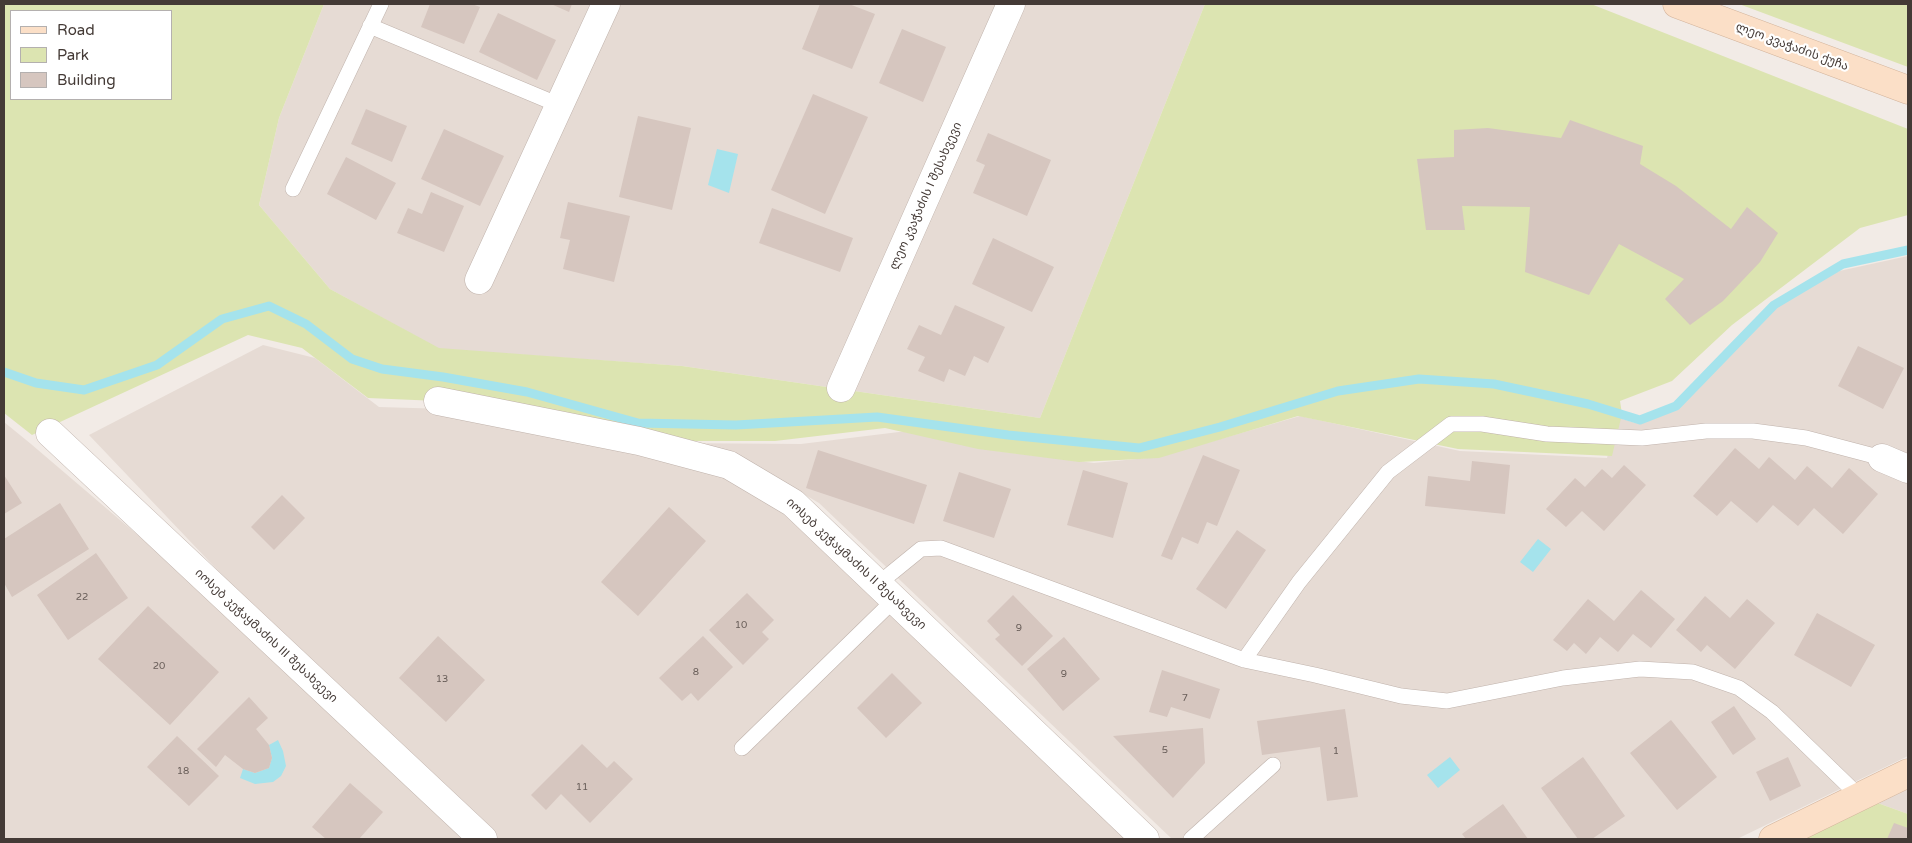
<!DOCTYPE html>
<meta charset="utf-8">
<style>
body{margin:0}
#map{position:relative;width:1912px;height:843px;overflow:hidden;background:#f2ebe6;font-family:"Varela Round",sans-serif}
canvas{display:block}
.frame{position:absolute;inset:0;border:5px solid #443a36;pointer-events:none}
.legend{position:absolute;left:10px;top:10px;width:162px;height:90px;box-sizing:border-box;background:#fff;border:1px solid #b4b0af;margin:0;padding:6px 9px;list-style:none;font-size:15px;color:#443a36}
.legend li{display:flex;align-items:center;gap:10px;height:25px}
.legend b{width:25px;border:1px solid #b4b0af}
</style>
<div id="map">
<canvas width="1912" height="843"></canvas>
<div class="frame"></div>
<ul class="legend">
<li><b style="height:6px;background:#fbdfc7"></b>Road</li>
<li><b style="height:14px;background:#dce4b1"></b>Park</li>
<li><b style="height:14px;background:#d6c6bf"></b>Building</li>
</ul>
</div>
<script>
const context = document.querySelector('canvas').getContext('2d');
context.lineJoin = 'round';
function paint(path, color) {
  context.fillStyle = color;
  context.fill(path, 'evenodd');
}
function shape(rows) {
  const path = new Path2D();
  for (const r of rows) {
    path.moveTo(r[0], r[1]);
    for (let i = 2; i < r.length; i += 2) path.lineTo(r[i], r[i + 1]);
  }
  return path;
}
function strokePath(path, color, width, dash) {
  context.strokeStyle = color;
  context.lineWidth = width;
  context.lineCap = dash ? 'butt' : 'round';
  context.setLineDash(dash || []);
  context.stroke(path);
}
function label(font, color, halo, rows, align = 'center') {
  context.font = font + ' "Varela Round","Noto Sans Georgian",sans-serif';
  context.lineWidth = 4.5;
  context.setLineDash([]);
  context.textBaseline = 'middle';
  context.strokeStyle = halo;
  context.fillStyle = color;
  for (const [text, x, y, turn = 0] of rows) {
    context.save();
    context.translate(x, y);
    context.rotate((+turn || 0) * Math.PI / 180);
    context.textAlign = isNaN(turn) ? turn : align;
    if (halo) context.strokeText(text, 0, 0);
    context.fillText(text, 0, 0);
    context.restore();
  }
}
const residential = shape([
 [324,4,1205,4,1040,418,682,366,439,349,330,289,259,205,279,118],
 [1908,256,1908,756,1737,839,1172,839,819,503,757,467,670,443,801,444,907,431,997,451,1094,463,1158,457,1300,416,1460,451,1607,458,1617,417,1635,423,1670,409,1764,312,1830,273],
 [263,345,315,358,379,407,447,409,728,472,791,508,1137,839,497,839,284,640,89,435],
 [4,422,31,444,263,642,472,839,4,839],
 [1908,773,1908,814,1861,797]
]);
const green = shape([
 [4,4,324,4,279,118,259,205,330,289,439,348,682,366,1040,418,1205,4,1591,4,1908,129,1908,215,1860,228,1732,325,1672,381,1620,401,1622,414,1612,456,1458,449,1298,416,1159,458,1079,462,978,449,885,428,775,441,639,441,438,401,368,398,302,348,248,335,32,435,4,413],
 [11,11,171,11,171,99,11,99],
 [1739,4,1908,4,1908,67],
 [1861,797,1908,814,1908,839,1784,839]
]);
const water = shape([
 [717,149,738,154,729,193,708,185],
 [1538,539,1551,549,1533,572,1520,562],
 [278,740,283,751,286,766,281,776,273,782,255,784,240,778,243,769,255,773,269,768,272,758,269,745],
 [1450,757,1460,770,1438,788,1427,775]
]);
const stream = shape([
 [4,372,36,383,84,390,157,365,222,319,269,306,306,324,352,359,382,369,443,377,527,392,638,423,736,425,877,417,1008,435,1139,448,1220,427,1338,391,1419,379,1494,384,1588,404,1640,420,1676,406,1774,305,1843,264,1908,250]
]);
const building = shape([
 [430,4,472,4,480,7,464,44,421,27],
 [551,4,572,4,569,12],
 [820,4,849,4,875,14,852,69,802,49],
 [498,13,556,40,537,80,479,52],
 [902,29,946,47,923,102,879,83],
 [813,94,868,117,825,214,771,190],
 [366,109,407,126,392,162,351,144],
 [638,116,691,128,672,210,619,197],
 [1570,120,1643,146,1640,164,1676,186,1731,229,1747,207,1778,233,1760,262,1723,301,1690,325,1665,299,1684,279,1619,244,1589,295,1525,272,1530,207,1462,206,1465,230,1426,230,1417,159,1454,157,1454,130,1488,128,1561,138],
 [444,129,504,156,480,206,421,179],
 [988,133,1051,160,1027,216,973,193,985,165,976,161],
 [346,157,396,183,376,220,327,194],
 [431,192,464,206,444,252,397,233,408,208,422,214],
 [568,202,630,216,614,282,563,269,570,240,560,238],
 [772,208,853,238,840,272,759,243],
 [993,238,1054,267,1032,312,972,284],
 [955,305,1005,327,988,363,974,356,965,376,949,369,944,382,918,371,925,357,907,349,919,325,941,335],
 [1858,346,1904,368,1883,409,1838,386],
 [1735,448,1759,469,1769,457,1795,480,1807,466,1832,488,1849,468,1878,494,1843,534,1814,508,1798,526,1773,505,1757,523,1731,501,1717,516,1693,496],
 [818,450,927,485,914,524,806,488],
 [1203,455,1240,470,1217,526,1207,522,1198,544,1182,537,1172,560,1161,556],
 [1472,461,1510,465,1505,514,1425,506,1428,476,1470,481],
 [1624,465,1646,485,1604,531,1582,511,1566,527,1546,509,1575,478,1585,487,1602,469,1612,478],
 [1083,470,1128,483,1113,538,1067,525],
 [959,472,1011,489,994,538,943,521],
 [4,475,22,503,4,514],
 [282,495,305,518,274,550,251,527],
 [60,503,89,549,12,597,4,583,4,539],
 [669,507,706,541,638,616,601,582],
 [1237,530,1266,550,1226,609,1196,589],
 [96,553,128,598,68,640,37,595],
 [1641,590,1675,619,1651,648,1633,634,1618,652,1600,637,1586,654,1574,643,1567,651,1553,640,1588,599,1614,621],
 [747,593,774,620,762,632,769,639,743,665,709,630],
 [1013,595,1053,636,1022,666,995,639,1000,635,987,621],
 [1705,596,1730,618,1747,599,1775,623,1735,669,1707,645,1701,652,1676,630],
 [148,606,219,672,170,725,98,659],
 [1817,613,1875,645,1851,687,1794,655],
 [438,636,485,680,446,722,399,678],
 [703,636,733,667,698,701,691,693,682,701,659,678],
 [1064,637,1100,679,1063,711,1027,669],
 [1162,670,1220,689,1210,719,1171,707,1167,717,1149,712],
 [892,673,922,703,886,738,857,708],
 [249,697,268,718,256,729,269,745,272,758,269,768,255,773,243,769,225,755,216,767,197,749],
 [1734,706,1756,739,1733,755,1711,722],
 [1345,709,1358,797,1327,801,1320,747,1262,755,1257,721],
 [1671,720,1717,777,1677,810,1630,753],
 [1203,728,1205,763,1173,798,1113,736],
 [177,736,219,776,189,806,147,767],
 [582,744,607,768,614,761,633,779,590,823,561,794,546,810,531,795],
 [1583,757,1625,816,1592,839,1578,839,1541,788],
 [1788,757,1801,786,1770,801,1756,772],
 [350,783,383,812,359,839,326,839,312,827],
 [1503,804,1528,839,1466,839,1462,834],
 [1894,823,1908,828,1908,839,1887,839]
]);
const lane = shape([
 [370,26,559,105],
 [293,189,381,4],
 [878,584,921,549,941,548,1244,660,1315,675,1401,696,1447,701,1563,678,1640,669,1693,672,1739,688,1772,712,1860,797],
 [1244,660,1299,582,1388,472,1451,424,1482,424,1547,434,1642,438,1706,431,1753,431,1806,438,1882,458],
 [742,748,894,600],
 [1191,839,1273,765]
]);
const street = shape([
 [479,280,606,4],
 [841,388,1011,4],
 [438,401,639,441,729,465,793,503,1145,839],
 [50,433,483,839],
 [1882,458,1908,469]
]);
const secondary = shape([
 [1677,4,1908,90],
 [1773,839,1908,773]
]);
const numberNames = [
 ["22",82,597],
 ["10",741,625],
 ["9",1019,628],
 ["20",159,666],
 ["8",696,672],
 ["9",1064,674],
 ["13",442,679],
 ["7",1185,698],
 ["5",1165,750],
 ["1",1336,751],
 ["18",183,771],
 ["11",582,787]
];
const streetNames = [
 ["ლეო კვაჭაძის ქუჩა",1792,47,20],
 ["ლეო კვაჭაძის I შესახვევი",926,196,-66],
 ["იოსებ კეჭაყმაძის II შესახვევი",856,564,43],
 ["იოსებ კეჭაყმაძის III შესახვევი",266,636,43]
];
paint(residential, '#e6dbd4');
paint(green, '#dce4b1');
paint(water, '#a5e3ec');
strokePath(stream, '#a5e3ec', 9);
paint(building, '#d6c6bf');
strokePath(lane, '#c0b3ac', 16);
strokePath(street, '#c0b3ac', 29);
strokePath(secondary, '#d2b39b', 29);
strokePath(lane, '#fff', 15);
strokePath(street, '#fff', 28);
strokePath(secondary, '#fbdfc7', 28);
label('10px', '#685d58', null, numberNames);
label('12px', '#443a36', '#fff', streetNames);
</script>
